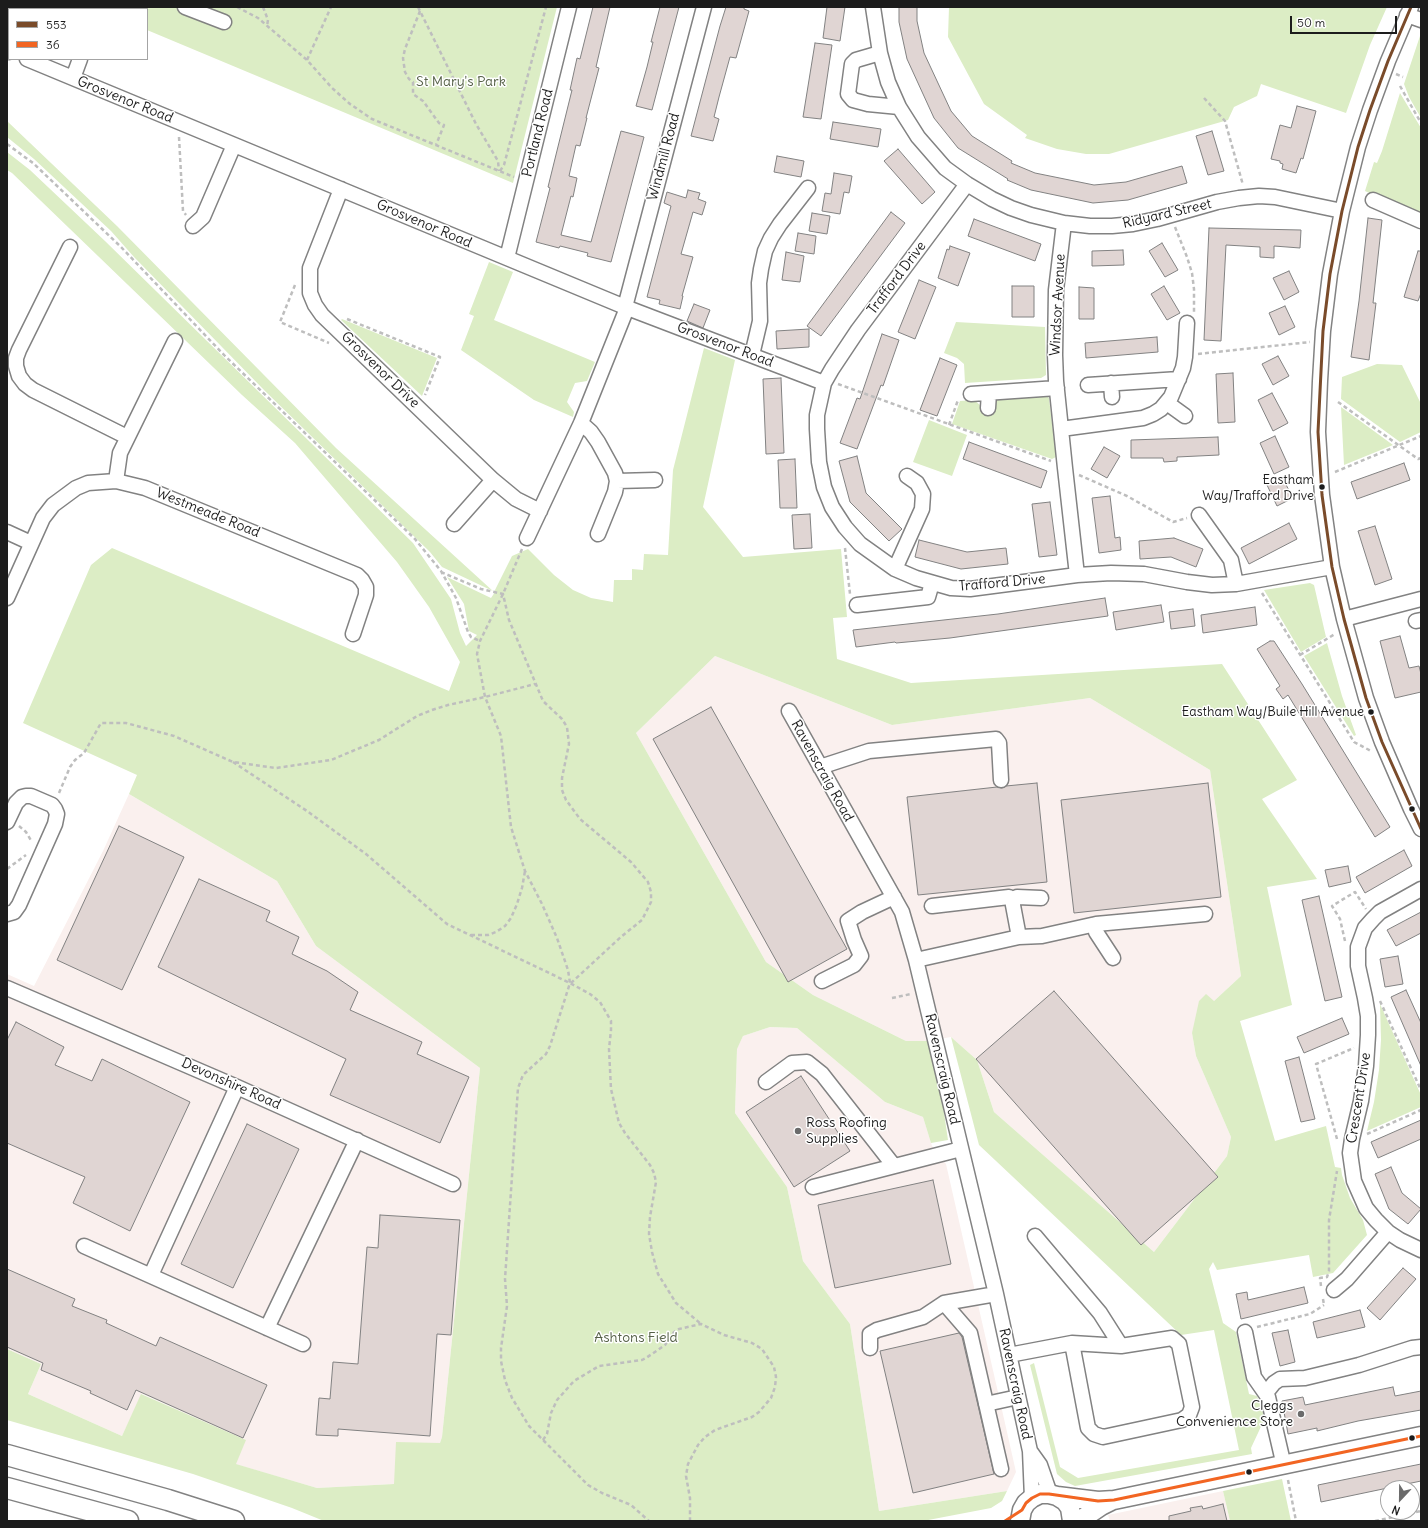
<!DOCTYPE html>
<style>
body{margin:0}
#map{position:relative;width:1428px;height:1528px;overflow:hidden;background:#fff;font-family:Delius,sans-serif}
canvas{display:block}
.frame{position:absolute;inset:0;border:8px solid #1c1c1c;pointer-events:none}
.legend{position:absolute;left:8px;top:8px;width:140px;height:52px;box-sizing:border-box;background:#fff;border:1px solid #a4a4a4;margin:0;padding:5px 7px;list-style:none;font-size:12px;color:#1c1c1c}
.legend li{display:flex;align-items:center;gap:8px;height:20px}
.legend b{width:20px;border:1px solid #a4a4a4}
.north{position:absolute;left:1380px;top:1480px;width:40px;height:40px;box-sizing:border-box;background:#fff;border:1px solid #a4a4a4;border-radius:50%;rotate:202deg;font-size:11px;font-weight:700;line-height:16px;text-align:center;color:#1c1c1c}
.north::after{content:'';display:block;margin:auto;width:14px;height:18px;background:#6b6b6b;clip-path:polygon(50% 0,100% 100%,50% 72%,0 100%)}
.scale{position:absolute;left:1290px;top:16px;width:107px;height:18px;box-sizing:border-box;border:2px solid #1c1c1c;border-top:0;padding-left:5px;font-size:12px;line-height:14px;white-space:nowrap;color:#1c1c1c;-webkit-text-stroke:3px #fff;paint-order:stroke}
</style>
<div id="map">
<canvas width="1428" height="1528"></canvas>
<div class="frame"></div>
<ul class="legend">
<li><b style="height:5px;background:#7a4b2a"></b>553</li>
<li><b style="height:5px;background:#f26522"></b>36</li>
</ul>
<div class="north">N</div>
<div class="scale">50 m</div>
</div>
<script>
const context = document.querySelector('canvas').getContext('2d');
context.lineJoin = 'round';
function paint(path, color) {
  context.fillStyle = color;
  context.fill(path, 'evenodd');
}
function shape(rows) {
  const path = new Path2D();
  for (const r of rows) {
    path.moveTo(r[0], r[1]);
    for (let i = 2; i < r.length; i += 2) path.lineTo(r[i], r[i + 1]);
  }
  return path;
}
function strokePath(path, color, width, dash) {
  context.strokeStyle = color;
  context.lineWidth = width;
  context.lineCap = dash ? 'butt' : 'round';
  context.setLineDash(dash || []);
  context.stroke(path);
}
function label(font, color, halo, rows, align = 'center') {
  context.font = font + ' Delius,sans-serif';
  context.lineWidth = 3;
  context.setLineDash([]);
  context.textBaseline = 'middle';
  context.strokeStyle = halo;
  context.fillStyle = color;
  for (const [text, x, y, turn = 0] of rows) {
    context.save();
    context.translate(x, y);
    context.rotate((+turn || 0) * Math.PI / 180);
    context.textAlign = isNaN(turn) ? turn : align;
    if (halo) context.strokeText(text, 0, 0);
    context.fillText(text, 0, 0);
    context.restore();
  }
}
const built = shape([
 [715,656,892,725,1090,698,1210,770,1241,976,1214,1001,1192,1033,1196,1056,1231,1137,1227,1156,1154,1252,994,1112,977,1060,951,1037,928,1041,906,1041,813,995,766,962,636,733],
 [129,794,277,881,316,946,480,1068,442,1437,440,1443,394,1484,317,1488,235,1464,245,1440,142,1394,122,1436,28,1394,41,1364,7,1349,7,974,34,986,103,851],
 [770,1027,797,1028,885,1102,923,1117,932,1146,946,1164,1000,1401,1016,1472,1007,1491,879,1511,850,1324,803,1261,787,1187,735,1113,737,1048,743,1036],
 [1223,1491,1230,1521,1110,1521,1108,1515]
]);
const green = shape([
 [112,7,557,7,513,183,147,30,147,9,111,9],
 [949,7,1387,7,1370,45,1346,113,1261,84,1257,96,1234,107,1228,120,1109,154,1086,154,1057,149,1025,138,1027,135,984,104,948,37],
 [1420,36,1421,36,1421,118,1409,97,1404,84],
 [1400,93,1421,128,1421,217,1365,191,1374,162,1377,163,1382,151],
 [7,121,117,226,336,448,494,592,512,556,528,549,554,575,573,590,591,598,613,602,614,580,632,580,632,569,643,570,644,554,668,555,673,470,704,348,735,360,703,507,743,557,841,549,847,617,833,618,837,659,911,683,1222,664,1297,780,1262,799,1317,879,1267,887,1292,1005,1240,1021,1275,1141,1326,1126,1335,1167,1341,1168,1342,1175,1350,1198,1363,1220,1367,1235,1333,1273,1313,1277,1309,1255,1217,1270,1213,1262,1209,1269,1223,1323,1236,1332,1249,1394,1257,1396,1265,1418,1251,1448,1252,1454,1075,1486,1066,1482,1057,1474,1030,1365,1034,1363,1060,1467,1078,1478,1239,1450,1214,1330,1181,1335,979,1145,951,1037,977,1060,994,1112,1154,1252,1227,1156,1231,1137,1196,1056,1192,1033,1199,1001,1206,994,1214,1001,1241,976,1210,770,1090,698,892,725,715,656,636,733,766,962,813,995,906,1041,928,1041,943,1106,948,1140,931,1143,923,1117,885,1102,797,1028,770,1027,743,1036,737,1049,735,1113,787,1187,803,1261,850,1324,879,1511,1007,1491,1002,1501,991,1508,923,1521,324,1521,292,1508,193,1474,7,1420,7,1349,41,1364,28,1394,122,1436,141,1394,246,1440,236,1464,317,1488,394,1484,396,1442,440,1443,442,1437,480,1068,316,946,277,881,129,794,137,775,23,723,91,565,112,548,449,691,460,662,429,607,397,562,295,443,242,395,12,173,7,170,7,152,30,170,105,241,413,543,451,599,460,633,466,646,477,635,469,631,464,604,447,577,491,598,495,592,442,567,430,552,265,391,134,257,111,231,34,159,7,137],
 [489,262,513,272,494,320,595,362,587,381,575,383,567,402,574,412,573,417,534,400,461,350,474,316,469,314],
 [342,319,437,358,422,396,341,320],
 [956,322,1045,327,1046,375,1041,378,965,383,964,364,957,358,944,353],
 [1377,364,1402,365,1421,404,1421,432,1400,442,1341,399,1342,377],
 [1045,395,1049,398,1056,457,1052,459,952,424,960,401,974,400,980,405,981,413,995,413,995,404,996,401,999,399],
 [1341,407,1393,445,1344,465],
 [929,420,967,435,952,476,913,462],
 [1310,583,1314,585,1326,637,1301,652,1264,590],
 [1327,643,1342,696,1356,735,1354,736,1304,656],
 [1380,1004,1421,1095,1421,1107,1367,1131,1374,1102,1379,1070,1381,1040],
 [1282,1479,1291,1521,1230,1521,1223,1491]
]);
const building = shape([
 [593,7,610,7,596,67,599,68,586,118,587,118,580,146,576,145,569,176,577,178,573,197,571,196,561,235,591,242,621,131,644,137,611,262,587,256,588,253,560,246,559,248,536,242,550,188,548,187,572,90,570,90,577,58,580,59,593,7],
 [660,7,679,7,652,110,636,106,647,67,653,42,651,42,660,7],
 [726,7,744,7,744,9,749,11,736,58,730,57,719,97,714,117,719,119,713,141,691,136,720,26,726,7],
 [827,7,845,7,840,41,823,38,827,7],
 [899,7,917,7,917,21,924,53,951,111,972,136,1012,161,1011,163,1035,173,1094,185,1126,182,1182,166,1187,183,1128,200,1093,203,1031,190,1007,180,1008,179,958,148,934,118,907,59,899,22,899,7],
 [815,43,832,45,821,119,803,117,815,43],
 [1297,106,1316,111,1303,159,1301,158,1296,173,1282,169,1283,164,1280,163,1280,161,1271,159,1280,125,1291,128,1297,106],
 [833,122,881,129,878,147,830,139,833,122],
 [1212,131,1224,171,1208,175,1196,136,1212,131],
 [898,149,935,192,922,204,884,161,898,149],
 [777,156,804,161,801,177,774,172,777,156],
 [834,173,852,176,849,193,844,192,840,214,822,211,825,193,831,194,834,173],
 [688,190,700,193,698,199,706,202,702,215,693,212,681,254,693,257,682,296,683,296,680,309,659,304,660,300,647,297,671,206,664,203,667,192,686,198,688,190],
 [891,212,905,223,821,336,807,326,891,212],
 [812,213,830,216,827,234,809,231,812,213],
 [1368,218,1382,220,1373,303,1376,303,1369,360,1351,357,1359,301,1368,218],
 [974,219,1041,244,1035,261,968,236,974,219],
 [1209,228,1301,230,1300,248,1274,246,1274,258,1260,257,1260,247,1226,245,1221,341,1204,340,1209,228],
 [798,233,816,236,814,254,795,251,798,233],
 [1162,243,1178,270,1165,277,1149,251,1162,243],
 [950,246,970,253,958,286,938,278,947,249,949,250,950,246],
 [1123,250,1124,265,1092,266,1092,251,1123,250],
 [1418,251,1421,251,1421,293,1418,301,1404,297,1418,251],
 [786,252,804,256,800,282,782,280,786,252],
 [1289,271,1299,292,1284,300,1273,278,1289,271],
 [919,280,936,287,915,339,898,332,919,280],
 [1012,286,1034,286,1034,317,1012,317,1012,286],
 [1164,286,1180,313,1167,320,1151,294,1164,286],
 [1079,287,1094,288,1094,319,1079,319,1079,287],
 [694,304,710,310,703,328,687,321,694,304],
 [1285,306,1295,327,1279,335,1269,313,1285,306],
 [809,329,809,347,777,349,776,331,809,329],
 [882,334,899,340,883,386,881,385,857,449,840,443,857,398,860,399,882,334],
 [1157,337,1158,352,1086,358,1085,343,1157,337],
 [1278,356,1289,376,1273,385,1262,364,1278,356],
 [940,358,957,365,937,416,920,410,940,358],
 [1233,373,1235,422,1218,423,1216,374,1233,373],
 [781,378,784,453,766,454,763,379,781,378],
 [1272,393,1288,423,1273,431,1258,400,1272,393],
 [1275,436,1289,467,1274,474,1260,443,1275,436],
 [1218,437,1219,455,1177,457,1177,461,1164,462,1163,458,1131,458,1131,440,1218,437],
 [969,442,1047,471,1041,488,963,459,969,442],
 [1104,447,1120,456,1107,478,1091,469,1104,447],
 [857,456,866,493,902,529,889,541,850,502,839,461,857,456],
 [795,459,797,508,780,508,778,460,795,459],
 [1404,463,1410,480,1357,499,1351,482,1404,463],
 [1282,477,1293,498,1277,506,1267,485,1282,477],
 [1110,496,1115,538,1120,537,1121,550,1099,553,1092,498,1110,496],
 [1050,502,1057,555,1039,557,1032,504,1050,502],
 [810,514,812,548,794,549,792,515,810,514],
 [1289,523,1297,539,1249,564,1241,548,1289,523],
 [1375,526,1392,579,1375,585,1358,531,1375,526],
 [1174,538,1203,549,1196,567,1171,557,1140,559,1139,541,1174,538],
 [919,540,967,552,1006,548,1008,564,961,569,915,557,919,540],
 [1105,598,1108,616,950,638,896,643,895,642,856,647,853,630,998,614,1105,598],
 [1161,605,1164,622,1116,630,1113,612,1161,605],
 [1255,607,1257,625,1203,633,1201,615,1255,607],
 [1193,609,1195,626,1171,629,1169,612,1193,609],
 [1400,636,1409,668,1419,666,1421,674,1421,692,1395,698,1380,641,1400,636],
 [1270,641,1274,641,1302,684,1390,827,1375,837,1288,695,1283,699,1276,689,1280,686,1257,649,1270,641],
 [711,707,847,949,788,982,653,739,711,707],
 [1037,783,1047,882,918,895,907,797,997,787,1002,788,1006,786,1037,783],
 [1208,783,1221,897,1074,913,1061,800,1208,783],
 [119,826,184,857,122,990,57,960,119,826],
 [1404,850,1412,866,1365,893,1356,877,1404,850],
 [1348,866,1351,882,1329,887,1325,870,1348,866],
 [199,879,270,911,266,921,299,937,292,954,327,971,358,992,350,1010,422,1042,417,1054,469,1077,440,1143,330,1095,346,1059,158,967,199,879],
 [1319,896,1342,997,1325,1001,1302,900,1319,896],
 [1421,912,1421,933,1396,946,1387,930,1421,912],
 [1398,956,1403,984,1385,987,1380,959,1398,956],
 [1406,990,1421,1023,1421,1066,1391,997,1406,990],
 [1054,991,1218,1177,1141,1245,976,1059,1054,991],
 [1342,1018,1349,1034,1304,1053,1297,1037,1342,1018],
 [16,1022,64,1047,55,1065,92,1081,102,1059,190,1102,130,1231,73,1203,85,1177,7,1143,7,1040,16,1022],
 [1299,1057,1315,1119,1301,1122,1285,1061,1299,1057],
 [801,1076,850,1151,794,1187,746,1112,801,1076],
 [1421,1120,1421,1139,1378,1158,1371,1142,1421,1120],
 [247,1124,299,1149,233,1288,181,1264,247,1124],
 [1391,1167,1402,1193,1421,1209,1408,1224,1389,1209,1375,1174,1391,1167],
 [933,1180,951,1264,835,1288,818,1205,933,1180],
 [380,1215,460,1220,451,1335,437,1334,430,1436,338,1429,338,1436,316,1435,319,1398,330,1399,333,1362,358,1364,367,1247,378,1248,380,1215],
 [1403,1268,1416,1279,1380,1320,1367,1308,1403,1268],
 [7,1269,75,1299,72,1306,107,1320,106,1323,156,1346,160,1337,267,1385,243,1438,136,1390,127,1410,90,1393,91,1391,41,1370,43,1363,7,1347,7,1269],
 [1304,1287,1308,1303,1241,1319,1236,1294,1247,1292,1248,1300,1304,1287],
 [1360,1310,1365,1327,1317,1338,1313,1322,1360,1310],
 [1288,1330,1295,1362,1280,1366,1272,1333,1288,1330],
 [959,1333,962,1337,994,1474,913,1493,880,1351,959,1333],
 [1393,1387,1395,1396,1421,1391,1421,1410,1358,1421,1317,1431,1317,1428,1288,1434,1282,1401,1303,1397,1305,1405,1393,1387],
 [1421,1464,1421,1481,1321,1502,1318,1485,1421,1464],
 [1223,1504,1227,1521,1169,1521,1169,1516,1191,1511,1190,1508,1202,1506,1203,1509,1223,1504]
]);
const path = shape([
 [237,7,258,18,307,60,332,88,350,104,372,119,514,177],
 [263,7,268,20,267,26],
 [418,7,476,124,498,161,499,171],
 [420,11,405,49,403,58,405,72,409,79,413,82,413,94,423,101,439,123,444,125,436,145],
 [307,60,331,7],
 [1396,74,1403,77],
 [1400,86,1421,123],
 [1204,98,1225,121,1243,185],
 [179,137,183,211,186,215],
 [7,144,33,163,121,247,225,356,415,539,441,571,456,598,468,632,471,637,480,641],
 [500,171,504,165,546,7],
 [1175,227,1187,257,1192,273,1194,289,1194,313],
 [295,285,280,322,329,343],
 [347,319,440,357,425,395],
 [1198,354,1310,342],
 [838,384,1051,461],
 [1338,402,1418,459,1421,458],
 [949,425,958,400],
 [1335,472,1421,436],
 [1079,475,1127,496,1173,522,1187,518],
 [845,548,850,594],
 [522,549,503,594,480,641,477,654,485,697,501,736,511,827,525,871,542,904,557,938,568,970,570,983,550,1046,546,1054,523,1075,518,1088,505,1279,507,1306,501,1348,501,1361,505,1380,512,1398,529,1426,588,1485,602,1493,631,1505,649,1521],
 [441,572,481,589,503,594,509,620,543,701,562,719,567,727,569,744,562,778,562,790,566,800,580,819,631,862,648,882,651,892,651,902,642,920,622,936,571,983],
 [1262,593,1354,742,1371,751],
 [1300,655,1335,634],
 [233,762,307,811,366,854,447,924,570,983,590,994,600,1002,611,1021,611,1030,609,1049,611,1089,619,1123,625,1133,650,1165,654,1173,656,1182,650,1217,649,1234,652,1252,658,1274,676,1303,701,1324],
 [59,793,70,767,75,760,84,753,101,723,126,723,174,736,233,762,276,768,331,760,379,740,417,716,432,710,448,705,485,697,535,684],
 [19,826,26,832,32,842],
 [7,869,26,855],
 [471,935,488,935,496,932,505,926,511,918,517,904,522,888,525,871],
 [1345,941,1340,919,1332,906,1355,892,1366,909],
 [892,998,911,994],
 [1380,1001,1421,1090],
 [1367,1134,1421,1110],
 [1337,1139,1316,1064,1354,1048],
 [1321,1286,1320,1278,1327,1277,1329,1271,1329,1220,1337,1171],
 [1323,1299,1324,1305],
 [1257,1327,1310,1314,1324,1305],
 [543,1440,547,1434,551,1413,557,1400,574,1381,599,1366,642,1360,646,1358,665,1345,674,1332,679,1329,701,1324,724,1335,752,1343,762,1349,774,1367,776,1377,775,1387,771,1398,759,1412,752,1417,715,1430,705,1437,698,1445,688,1464,686,1476,690,1498,690,1521],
 [1288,1480,1296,1521],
 [1375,1521,1421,1511]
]);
const minor = shape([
 [185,7,224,22],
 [873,7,880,53,888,82,899,107,918,137,945,168,967,184,992,199,1011,208,1031,215,1064,223,1090,226,1112,226,1133,224,1157,219,1217,202,1239,198,1259,196,1275,197,1342,211],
 [1411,7,1388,61,1370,110,1358,147,1342,211,1330,274,1323,331,1320,381,1318,432,1322,495,1332,567,1344,619,1366,698,1382,742,1411,809,1421,829],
 [30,9,30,7],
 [100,9,100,7],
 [1407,15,1421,20],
 [7,51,9,52],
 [880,53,856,60,852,64,848,94,853,100,868,104,899,107],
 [27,59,625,307,824,383],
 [73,78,80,59],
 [967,184,858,330,832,369,824,383,817,415,817,429,819,462,824,487,832,507,845,527,860,544,895,569,916,578,951,588,970,589,1077,575,1111,573,1144,574,1187,582,1212,585,1236,584,1332,567],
 [341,189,310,268,310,293,315,305,322,315,493,480,516,499,540,511],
 [1373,200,1421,221],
 [1064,223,1056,290,1055,355,1056,381,1065,468,1077,575],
 [193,226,203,217,234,145],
 [70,247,19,350,16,358,16,366,19,376,25,384,33,390,127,437],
 [507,258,569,7],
 [625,307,704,7],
 [752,355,760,321,759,283,761,269,765,251,771,238,780,224,808,188],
 [1111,383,1112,397],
 [1088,385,1179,379],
 [971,394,1057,388],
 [1167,403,1185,416],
 [988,408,989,393],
 [581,423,591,432,598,442,615,473,617,481,615,492,598,534],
 [1061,429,1143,418,1153,414,1161,409,1171,397,1183,368,1185,357,1187,323],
 [116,481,120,453,175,341],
 [617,481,655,480],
 [1199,515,1231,560,1236,584],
 [454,524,493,480],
 [7,532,31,543],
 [527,538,581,423,627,308],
 [895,569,922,509,923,494,917,483,907,476],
 [7,598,43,518,53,505,76,488,88,483,116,481,145,488,357,575,362,580,366,587,366,595,353,634],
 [857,605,928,597,932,583],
 [1344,619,1421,599],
 [1416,621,1421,620],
 [789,711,902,912,916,960,996,1294,1030,1451,1032,1498],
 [820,767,869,751,996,739,999,743,1001,780],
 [7,822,16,803,22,797,26,796,31,796,52,805,55,809,57,814,55,824,19,905,14,912,7,914],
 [1421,889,1380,912,1373,919,1365,928,1358,947,1358,966,1365,998,1368,1016,1368,1035,1366,1066,1361,1101,1352,1139,1350,1153,1354,1181,1366,1208,1376,1220,1388,1232,1400,1240,1421,1250],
 [1012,900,1017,897,1041,898],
 [932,906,1009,897,1012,900,1019,937],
 [1096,924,1096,932,1113,958],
 [916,960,1019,937,1042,936,1096,924,1205,914],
 [822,981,854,965,861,956,854,940,848,921,862,912,894,897],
 [7,988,237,1087,453,1184],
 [766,1082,792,1063,807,1062,822,1074,894,1166],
 [813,1187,961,1149],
 [1035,1236,1100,1313,1121,1346],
 [84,1246,303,1344],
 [151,1275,237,1087],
 [1334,1290,1347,1279,1388,1232],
 [944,1303,970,1333,1001,1469],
 [267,1328,357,1140],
 [1245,1332,1254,1377,1268,1397,1284,1466],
 [870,1348,870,1334,877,1330,923,1317,944,1303,996,1294],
 [1009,1355,1072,1343,1121,1346,1172,1338,1179,1344,1192,1407,1189,1415,1182,1420,1103,1437,1094,1434,1088,1428,1072,1343],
 [1266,1393,1274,1383,1280,1379,1305,1378,1359,1365,1412,1348,1421,1347],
 [986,1404,1018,1397],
 [1030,1451,1040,1465,1050,1494]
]);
const major = shape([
 [1057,1496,1098,1501,1114,1500,1421,1436],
 [1020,1521,1022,1510,1026,1503,1032,1498,1040,1494,1049,1494,1057,1496,1065,1501,1070,1508,1072,1521],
 [1079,1521,1101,1506,1111,1501]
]);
const highway = shape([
 [7,1455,168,1500,234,1521],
 [7,1488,128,1521]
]);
const bus1 = shape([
 [1411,7,1388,61,1370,110,1358,147,1342,211,1330,274,1323,331,1318,432,1322,495,1332,567,1344,619,1366,698,1382,742,1421,829]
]);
const bus2 = shape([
 [1005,1521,1022,1510,1026,1503,1032,1498,1040,1494,1049,1494,1098,1501,1114,1500,1421,1436]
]);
const markers = [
 [1322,487,3.5,"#1c1c1c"],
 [1371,712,3.5,"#1c1c1c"],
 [1412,809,3.5,"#1c1c1c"],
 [798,1131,4,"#6b6b6b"],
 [1301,1414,4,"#6b6b6b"],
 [1412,1438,3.5,"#1c1c1c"],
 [1249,1472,3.5,"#1c1c1c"]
];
const busNames = [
 ["Eastham",1314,480],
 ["Way/Trafford Drive",1314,496],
 ["Eastham Way/Buile Hill Avenue",1364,712]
];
const parkNames = [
 ["St Mary's Park",461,82],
 ["Ashtons Field",636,1338]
];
const streetNames = [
 ["Grosvenor Road",125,100,22],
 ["Portland Road",538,133,-76],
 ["Windmill Road",664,157,-75],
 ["Ridyard Street",1167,214,-13],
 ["Grosvenor Road",424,224,23],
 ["Trafford Drive",897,278,-53],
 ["Windsor Avenue",1058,305,-87],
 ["Grosvenor Road",725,345,21],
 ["Grosvenor Drive",380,370,44],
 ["Westmeade Road",208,513,22],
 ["Trafford Drive",1002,583,-5],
 ["Ravenscraig Road",822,771,61],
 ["Ravenscraig Road",942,1069,77],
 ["Devonshire Road",231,1084,24],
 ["Crescent Drive",1359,1098,-81],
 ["Ravenscraig Road",1015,1384,78]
];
const poiNames = [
 ["Ross Roofing",806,1123],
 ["Supplies",806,1139],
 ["Cleggs",1293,1406,"right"],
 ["Convenience Store",1293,1422,"right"]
];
paint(built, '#faf0ee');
paint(green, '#dcedc5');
paint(building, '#e0d5d3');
strokePath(building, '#828282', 1);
strokePath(minor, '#828282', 17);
strokePath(major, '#828282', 21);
strokePath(highway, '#828282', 23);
strokePath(path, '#bebebe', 2.5, [4, 3]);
strokePath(minor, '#fff', 14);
strokePath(major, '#fff', 18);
strokePath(highway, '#fff', 20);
strokePath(bus1, '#7a4b2a', 3);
strokePath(bus2, '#f26522', 3);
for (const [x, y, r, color] of markers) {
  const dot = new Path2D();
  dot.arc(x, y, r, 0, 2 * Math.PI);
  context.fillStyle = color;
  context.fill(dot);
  strokePath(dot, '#fff', 1.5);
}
label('13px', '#1c1c1c', '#fff', busNames, 'right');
label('14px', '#556047', '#fff', parkNames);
label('14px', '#1c1c1c', '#fff', streetNames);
label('14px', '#1c1c1c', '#fff', poiNames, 'left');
</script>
